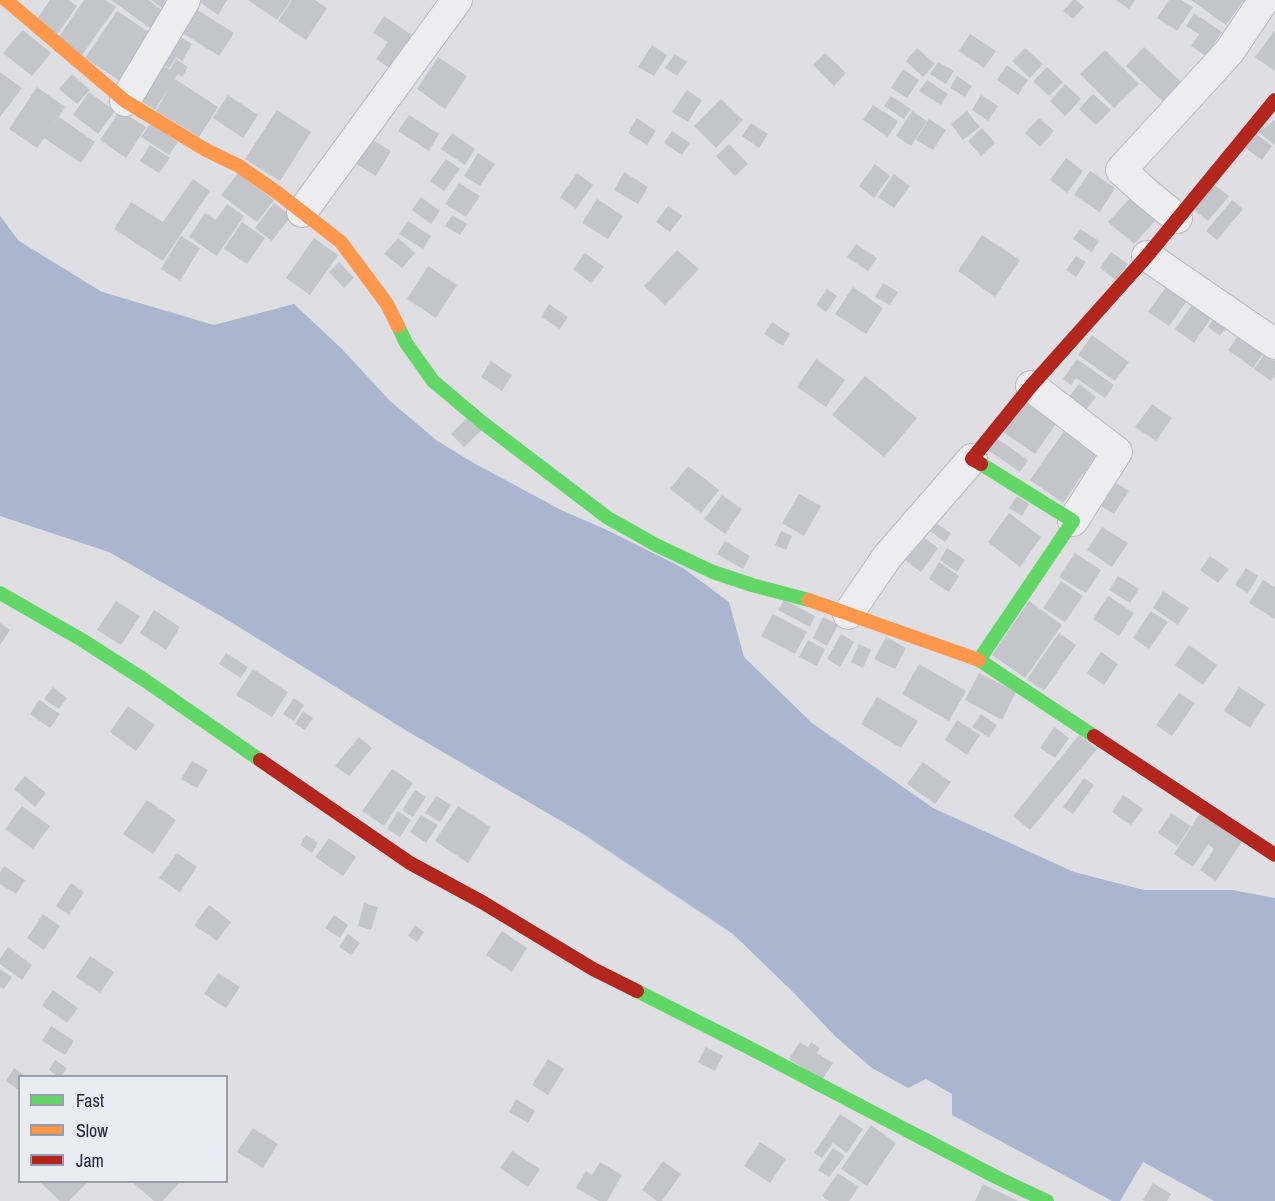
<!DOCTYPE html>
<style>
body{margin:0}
#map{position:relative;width:1275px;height:1201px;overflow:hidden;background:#dedee3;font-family:"Archivo Narrow",sans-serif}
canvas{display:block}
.legend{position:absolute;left:18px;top:1075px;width:210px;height:108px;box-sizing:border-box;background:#eaecf4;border:2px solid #9b9eaa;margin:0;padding:8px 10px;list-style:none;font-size:18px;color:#25293c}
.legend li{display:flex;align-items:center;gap:12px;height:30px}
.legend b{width:30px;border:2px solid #9b9eaa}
</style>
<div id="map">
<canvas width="1275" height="1201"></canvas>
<ul class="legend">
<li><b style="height:8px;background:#63d668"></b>Fast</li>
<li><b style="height:8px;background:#ff974d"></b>Slow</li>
<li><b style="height:8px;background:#b3261e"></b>Jam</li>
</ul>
</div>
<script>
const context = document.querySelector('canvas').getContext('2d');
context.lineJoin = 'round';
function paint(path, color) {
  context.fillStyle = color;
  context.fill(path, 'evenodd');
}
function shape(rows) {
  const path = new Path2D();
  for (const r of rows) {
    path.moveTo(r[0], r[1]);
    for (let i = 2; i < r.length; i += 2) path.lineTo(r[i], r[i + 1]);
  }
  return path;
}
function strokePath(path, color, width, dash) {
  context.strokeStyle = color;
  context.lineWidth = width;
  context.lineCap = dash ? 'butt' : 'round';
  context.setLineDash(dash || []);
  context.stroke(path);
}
const water = shape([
 [0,216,19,241,102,292,214,325,294,304,342,349,390,401,436,440,470,461,561,510,607,530,683,568,729,602,744,657,812,723,933,808,1074,872,1144,890,1232,890,1275,898,1275,1201,1214,1201,1143,1162,1120,1201,1112,1201,952,1115,952,1094,926,1079,908,1088,872,1068,836,1037,793,992,733,934,580,832,407,731,226,619,109,552,0,516]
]);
const building = shape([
 [50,0,68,0,77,6,56,36,35,22],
 [84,0,105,0,116,7,80,58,56,41],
 [111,0,148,0,167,14,154,31],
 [151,0,167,0,162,8],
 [197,0,227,0,218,15],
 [248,0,291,0,277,20],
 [292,0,315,0,327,8,306,40,278,21],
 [1073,0,1076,0,1084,7,1073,19,1063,11],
 [1116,0,1135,0,1129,9],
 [1169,0,1181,0,1193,7,1177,31,1157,18],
 [1191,0,1244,0,1226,25],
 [188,4,234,33,219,56,173,27],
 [117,11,155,36,123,83,85,58],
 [1194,13,1222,32,1206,56,1191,46,1199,34,1186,26],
 [384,16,422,42,400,75,376,59,388,42,373,33],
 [23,30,51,53,32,76,3,53],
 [1275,30,1275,71,1255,57],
 [174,33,192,44,182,61,176,57,169,68,157,60],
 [970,34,996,51,984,68,959,51],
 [652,45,667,55,654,76,638,67],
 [1144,47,1183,84,1164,103,1126,66],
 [917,48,935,64,923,77,906,61],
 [1025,48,1043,64,1030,78,1012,61],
 [1105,50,1139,84,1114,108,1080,74],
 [825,53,846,73,834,86,813,65],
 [675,54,687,62,677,76,665,68],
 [438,57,467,76,445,109,417,89],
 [176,59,188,67,182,77,178,74,175,79,218,107,199,137,156,111,171,84,155,110,135,97,158,62,170,70],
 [938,62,954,71,946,84,930,74],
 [1007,65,1028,80,1018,95,997,80],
 [1047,67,1063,82,1049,96,1033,81],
 [903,69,919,80,907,98,891,88],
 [0,72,22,88,0,117],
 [72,74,90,90,77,104,59,89],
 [957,76,972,86,965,97,950,88],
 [927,80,948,94,941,105,919,91],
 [1065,84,1081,99,1065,116,1050,101],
 [37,87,65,107,53,125,59,117,95,142,81,163,44,138,37,148,9,129],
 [687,90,702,100,688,122,672,112],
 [89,92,115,111,98,134,73,115],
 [1093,94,1111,110,1096,125,1079,109],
 [228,95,258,115,243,138,213,118],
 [981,95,998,106,988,121,972,110],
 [891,96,911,109,904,119,884,106],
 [721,99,743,120,716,148,694,126],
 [873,105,898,121,888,137,863,120],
 [120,110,146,127,126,158,100,140],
 [277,110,311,132,280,181,245,159],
 [912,111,927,121,911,146,896,136],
 [967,111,980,127,963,140,951,124],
 [409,115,439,134,429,151,398,131],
 [637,118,656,131,647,145,628,133],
 [1039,118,1054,131,1040,147,1025,133],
 [929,119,946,130,933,150,916,140],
 [1275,120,1275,145,1258,132],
 [751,123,768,134,759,148,742,136],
 [150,124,178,142,169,155,141,137],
 [982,128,995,143,981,156,968,141],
 [672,131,690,143,682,155,664,143],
 [361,133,391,151,376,176,346,158],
 [452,133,475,149,465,165,441,149],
 [1255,133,1272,146,1262,160,1244,147],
 [729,144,748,164,735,176,716,156],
 [150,145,170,158,159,173,140,161],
 [478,153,495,164,480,186,464,176],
 [1066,158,1083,171,1067,193,1050,180],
 [446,159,460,169,444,191,430,181],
 [875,164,890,176,874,198,859,186],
 [1090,171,1115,188,1100,212,1074,195],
 [624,172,648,187,638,204,614,190],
 [238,173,274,200,257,222,221,195],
 [577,173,593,185,576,209,560,197],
 [894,174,910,186,894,208,878,197],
 [193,179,210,191,163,261,114,229,131,202,163,222],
 [459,183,480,196,466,217,445,204],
 [1212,183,1229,196,1208,221,1192,208],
 [421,197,440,211,431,224,412,210],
 [1130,198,1155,221,1134,244,1108,222],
 [597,199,623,216,608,239,582,223],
 [1232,200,1243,209,1217,240,1206,231],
 [274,203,291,216,272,241,255,228],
 [227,204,244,216,217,256,189,237,205,213,216,220],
 [668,206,682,216,670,232,656,222],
 [452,215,467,224,460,235,445,226],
 [408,221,431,236,423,249,399,234],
 [242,222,265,238,247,264,224,249],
 [1080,229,1099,241,1092,252,1073,239],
 [982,235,1020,260,995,297,958,271],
 [181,236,200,248,180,281,161,269],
 [314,238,338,255,310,295,286,278],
 [398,238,415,253,402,268,384,254],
 [856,244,877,258,868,271,847,257],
 [677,250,699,269,665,305,644,286],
 [1111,252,1128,264,1116,280,1100,268],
 [585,253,604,267,591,283,573,269],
 [1076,256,1086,262,1076,277,1066,270],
 [339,262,354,278,344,288,329,272],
 [428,266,457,285,436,318,407,299],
 [883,283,898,292,890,305,875,297],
 [1169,283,1189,298,1169,326,1148,312],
 [853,287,883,308,866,334,835,314],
 [827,289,837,296,826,312,816,305],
 [1199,295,1218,308,1194,343,1175,329],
 [549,304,568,317,560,329,541,317],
 [1219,311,1232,320,1220,336,1208,327],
 [772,322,790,334,783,346,764,334],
 [1092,335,1129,362,1115,381,1078,355],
 [1239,335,1264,352,1253,368,1228,350],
 [1265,354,1275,361,1275,375,1271,381,1254,369],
 [816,359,845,380,826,407,797,387],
 [1077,359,1114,385,1105,398,1076,378,1071,385,1063,379],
 [491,361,512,375,502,391,481,377],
 [865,376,917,418,884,457,832,415],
 [1079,384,1096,397,1085,411,1068,398],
 [1022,400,1056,424,1035,454,1000,430],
 [1152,404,1172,418,1156,441,1135,427],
 [470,415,483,429,464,447,451,434],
 [1064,431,1097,454,1063,503,1030,480],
 [996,438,1028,460,1020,472,988,450],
 [688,466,719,490,701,513,670,489],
 [1113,481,1129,491,1114,514,1098,504],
 [799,494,821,506,804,536,782,523],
 [722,495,742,509,725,534,704,519],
 [1017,496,1029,504,1022,516,1009,508],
 [1009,513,1041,537,1020,567,988,542],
 [933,521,951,533,945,542,927,529],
 [1102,527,1128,543,1112,567,1087,550],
 [781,531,792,536,786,550,775,545],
 [915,531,938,548,921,572,898,555],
 [725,541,750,556,743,569,717,554],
 [947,548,965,560,957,572,940,560],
 [1075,553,1101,570,1086,593,1059,577],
 [1210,556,1229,569,1218,583,1200,570],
 [939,562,959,576,949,592,929,579],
 [1246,568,1258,576,1248,593,1235,585],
 [1118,576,1139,589,1130,603,1109,590],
 [1263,580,1275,587,1275,619,1249,603],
 [1061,581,1083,596,1065,622,1043,608],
 [1163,591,1189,608,1178,625,1153,608],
 [1108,596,1134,613,1119,636,1093,619],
 [784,600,815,616,810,627,778,610],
 [116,601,140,616,121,645,97,630],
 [1029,601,1062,625,1025,678,992,655],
 [154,610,180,627,166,650,140,633],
 [1151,611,1168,622,1149,649,1133,638],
 [773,614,807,632,795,654,761,636],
 [823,617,838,625,827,646,813,638],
 [0,623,10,630,0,645],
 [1059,633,1076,645,1044,691,1027,679],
 [841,634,854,642,840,667,827,659],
 [886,637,906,648,895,669,874,659],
 [808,640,825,649,817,666,799,657],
 [859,644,871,650,863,668,851,662],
 [1189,645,1217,665,1203,685,1175,665],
 [1101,652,1118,664,1104,685,1087,673],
 [226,653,248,667,241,678,219,664],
 [919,664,966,691,949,721,902,694],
 [253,669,288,692,272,717,236,695],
 [979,673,1016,692,1002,720,965,700],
 [53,687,67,698,59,709,44,699],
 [1239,687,1265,704,1250,728,1224,711],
 [1179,693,1195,703,1172,736,1156,725],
 [877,697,918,721,901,748,861,724],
 [294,698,304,705,294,721,283,714],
 [39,700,60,714,50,728,30,714],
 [128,706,155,725,136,751,110,732],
 [303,711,313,718,305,730,295,724],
 [981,714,997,725,989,737,972,727],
 [957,720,980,735,967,755,945,740],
 [1054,727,1069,738,1055,758,1040,748],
 [1079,735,1097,749,1030,830,1013,816],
 [359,737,372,748,349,776,335,766],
 [192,761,208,770,197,788,181,779],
 [923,762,951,782,935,804,907,784],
 [392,769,413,783,384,826,362,811],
 [25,776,46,793,35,807,14,789],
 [1084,778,1094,785,1073,814,1063,807],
 [415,790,426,797,413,817,402,810],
 [1123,795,1143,809,1131,825,1112,812],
 [436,796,451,805,440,822,425,813],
 [147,800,176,820,153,854,123,834],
 [22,806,50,826,33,849,5,829],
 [458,806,491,827,468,863,435,841],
 [398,811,411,820,400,837,387,829],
 [1171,813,1191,826,1177,846,1158,833],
 [1200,813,1242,841,1216,881,1200,870,1214,849,1208,844,1193,867,1174,854],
 [421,815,438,825,426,843,410,832],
 [306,835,318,843,312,853,300,845],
 [329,838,356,857,343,876,315,857],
 [177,853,197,867,180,892,159,878],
 [4,866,25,880,16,894,0,884,0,872],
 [71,883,84,892,69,915,56,906],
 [364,903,378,907,371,930,358,926],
 [209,905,231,922,217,941,194,925],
 [43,914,60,926,44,950,27,938],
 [334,915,348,925,340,938,325,928],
 [415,925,424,932,417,942,408,936],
 [502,931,527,948,512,972,486,955],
 [348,934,360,943,351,955,339,947],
 [8,947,32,965,22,980,0,964,0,959],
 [90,956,114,972,100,993,76,977],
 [0,969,12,977,4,989,0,987],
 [218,973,240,987,226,1008,204,994],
 [53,990,78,1008,67,1023,42,1005],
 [51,1026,74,1041,65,1055,42,1041],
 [800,1042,808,1047,811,1042,820,1048,817,1053,833,1063,822,1080,789,1059],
 [706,1047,723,1056,715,1071,698,1062],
 [548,1059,564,1069,548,1095,532,1085],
 [55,1060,67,1068,62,1076,57,1076,49,1070],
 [14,1068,26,1076,20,1076,20,1091,6,1081],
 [516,1099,535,1111,528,1123,509,1112],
 [840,1114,863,1129,847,1153,833,1143,822,1158,814,1153],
 [871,1125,896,1143,867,1186,841,1169],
 [253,1128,278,1144,263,1168,237,1152],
 [760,1142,786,1159,770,1183,744,1166],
 [833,1148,845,1156,829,1177,818,1170],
 [512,1151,540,1169,528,1187,500,1168],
 [663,1161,681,1174,662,1201,657,1201,642,1190],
 [600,1162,622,1175,607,1201,599,1201,576,1188,586,1171,592,1175],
 [838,1173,859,1187,849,1201,829,1201,822,1196],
 [40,1182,88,1182,69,1201,60,1201],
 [132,1182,180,1182,163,1201,154,1201],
 [1153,1183,1171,1194,1167,1201,1145,1201,1143,1200],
 [983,1184,1018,1201,975,1201]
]);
const street = shape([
 [125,101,185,0],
 [302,212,457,0],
 [1177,218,1144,191,1121,170,1229,52,1264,0],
 [1147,256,1275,344],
 [1031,386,1117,452,1073,521],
 [848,614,887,557,972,459]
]);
const fast = shape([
 [398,326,406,343,433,381,483,423,608,518,656,545,713,572,752,585,809,600],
 [981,464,1073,521,979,660,1094,736],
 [0,593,82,640,143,679,260,760],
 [637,991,742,1044,1000,1179,1047,1201]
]);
const slow = shape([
 [6,0,125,101,206,150,239,166,275,191,341,242,387,304,398,326],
 [809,600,979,660]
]);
const jam = shape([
 [981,464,972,459,1031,386,1147,256,1275,100],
 [1094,736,1275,855],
 [260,760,410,863,482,902,593,969,637,991]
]);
paint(water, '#aab5d0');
paint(building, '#c4c5ca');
strokePath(street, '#b9babf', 32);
strokePath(street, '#ededf0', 30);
strokePath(fast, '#63d668', 14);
strokePath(slow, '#ff974d', 14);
strokePath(jam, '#b3261e', 14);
</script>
